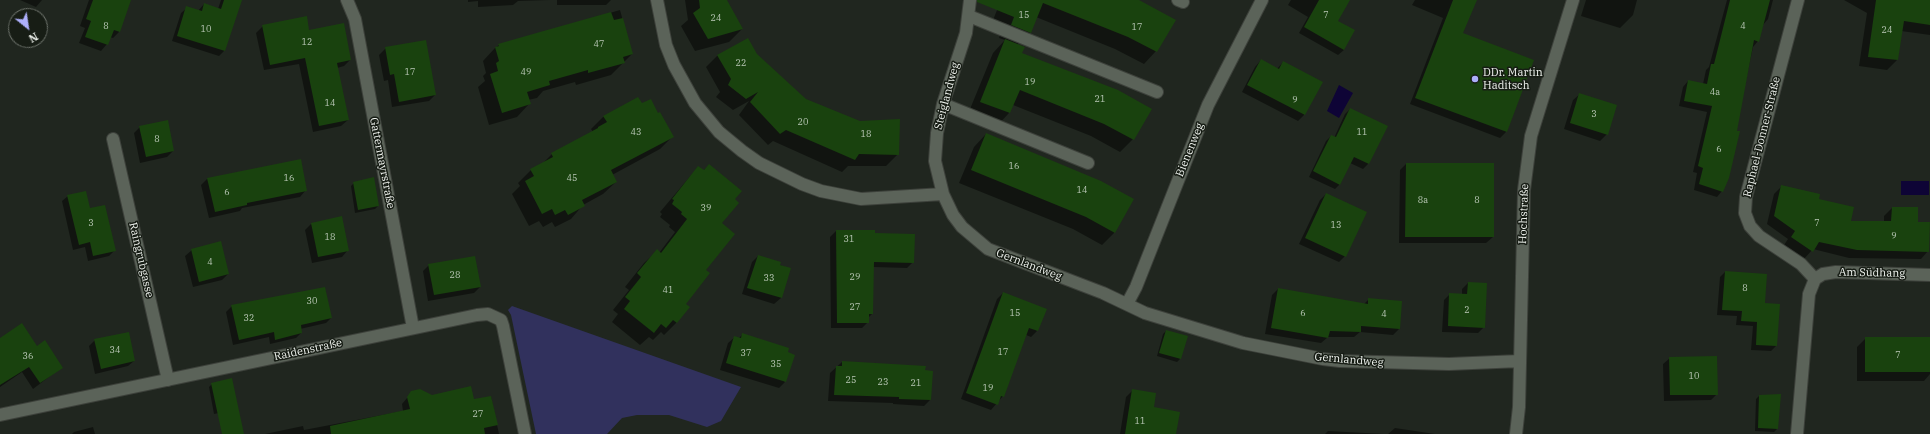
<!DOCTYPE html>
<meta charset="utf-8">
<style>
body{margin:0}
#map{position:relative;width:1930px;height:434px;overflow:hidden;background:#20261f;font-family:"IBM Plex Serif",serif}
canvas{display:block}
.north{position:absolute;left:8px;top:8px;width:40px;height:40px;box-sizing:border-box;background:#171d15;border:1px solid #6e736c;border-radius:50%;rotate:150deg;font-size:11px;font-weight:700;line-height:16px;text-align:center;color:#f0f4ef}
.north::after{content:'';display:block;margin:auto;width:14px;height:18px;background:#adaffb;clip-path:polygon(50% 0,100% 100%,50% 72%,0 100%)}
</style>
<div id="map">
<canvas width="1930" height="434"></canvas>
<div class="north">N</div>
</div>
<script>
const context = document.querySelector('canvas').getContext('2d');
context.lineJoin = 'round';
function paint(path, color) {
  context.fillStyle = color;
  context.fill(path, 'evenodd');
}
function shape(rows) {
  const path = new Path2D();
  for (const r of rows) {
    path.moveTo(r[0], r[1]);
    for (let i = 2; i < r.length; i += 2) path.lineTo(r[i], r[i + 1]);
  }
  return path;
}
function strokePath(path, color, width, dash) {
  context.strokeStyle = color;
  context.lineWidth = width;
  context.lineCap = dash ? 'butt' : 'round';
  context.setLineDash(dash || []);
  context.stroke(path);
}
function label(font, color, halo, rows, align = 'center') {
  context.font = font + ' "IBM Plex Serif",serif';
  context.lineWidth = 3;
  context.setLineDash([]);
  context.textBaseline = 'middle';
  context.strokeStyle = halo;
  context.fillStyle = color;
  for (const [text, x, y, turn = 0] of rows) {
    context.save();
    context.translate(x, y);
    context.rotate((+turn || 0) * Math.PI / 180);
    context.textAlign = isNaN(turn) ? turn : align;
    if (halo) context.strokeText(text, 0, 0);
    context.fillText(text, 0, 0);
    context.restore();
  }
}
const green = shape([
 [512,306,741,387,721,421,707,427,669,415,637,415,622,418,607,434,536,434,511,315,508,310]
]);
const water = shape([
 [1339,85,1353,93,1339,118,1327,111],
 [1901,181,1929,181,1929,195,1901,195]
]);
const shadow = shape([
 [20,0,42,0,36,7],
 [89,0,121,0,119,32,113,38,110,37,107,44,101,51,79,43,85,28,80,26],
 [221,0,241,0,224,51,219,56,172,41,181,13,187,8,198,11,204,4,218,9],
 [468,0,550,0,518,1,513,5,478,7,478,1,468,2],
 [557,0,611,0,606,5,557,5],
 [685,0,725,0,742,29,729,42,695,51,681,26,688,20],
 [1001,0,1137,0,1156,51,1144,64,1115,49,1036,17,1030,32,1017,45,1021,53,1133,139,1120,152,1091,136,1013,105,1009,113,997,126,968,114,993,53,1005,40,999,38,1002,30,991,25],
 [1291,0,1349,0,1337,21,1344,50,1338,55,1299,33,1308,17,1288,5],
 [1415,0,1476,0,1461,34,1533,60,1506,132,1500,138,1410,104,1443,18,1412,5],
 [1586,0,1637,0,1633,15,1620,28,1581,16],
 [1727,0,1773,0,1768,19,1763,25,1758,41,1753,47,1722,191,1717,197,1694,190,1697,173,1693,172,1707,112,1679,106,1683,87,1688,81,1703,84,1706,70,1709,67],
 [1844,0,1930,0,1930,35,1901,31,1897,60,1887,70,1859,66,1867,13],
 [620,10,632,54,611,75,576,85,575,82,543,91,537,98,528,100,529,104,517,117,489,125,478,87,485,81,483,76,486,73,483,61,495,48,499,45],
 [263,26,308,31,350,60,344,66,337,68,348,120,341,126,313,132,299,64,264,70,256,33],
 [386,48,435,95,429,101,392,107,388,80,384,81,379,55],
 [756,54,806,100,860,122,898,154,886,166,848,166,842,172,773,141,768,145,739,115,749,101,733,110,716,97,720,92,706,67,718,55],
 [1261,60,1277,69,1283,62,1322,82,1304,115,1298,121,1242,92,1255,67],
 [1580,94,1607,134,1600,141,1564,129,1573,100],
 [641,105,658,115,672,137,660,149,612,175,616,182,603,194,583,205,571,219,555,227,552,222,543,227,539,221,529,226,512,194,520,186,518,183,531,170,541,165,552,154,593,132,591,129,604,116],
 [1350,109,1386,126,1368,164,1363,169,1350,163,1340,184,1335,189,1309,177,1326,141,1331,136,1334,138,1345,114],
 [140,127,173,151,167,157,140,163,134,133],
 [986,134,1115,232,1102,245,1073,229,959,183,974,147],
 [1406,164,1493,237,1486,243,1399,243,1400,170],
 [709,165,733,200,721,223,705,270,684,304,677,322,664,335,661,332,653,340,649,337,640,345,612,322,618,314,613,310,629,290,625,287,644,263,657,251,659,253,675,232,669,227,670,225,660,217,662,214,660,212,698,167,703,171],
 [207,179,306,190,300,197,242,208,240,211,209,218,201,185],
 [354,183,378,206,375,209,355,213,351,186],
 [1782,186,1818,200,1850,222,1884,222,1884,216,1892,208,1917,223,1928,251,1921,259,1849,258,1813,249,1804,259,1784,245,1788,239,1767,224,1774,194],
 [1326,194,1345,256,1339,262,1299,244,1320,200],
 [68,196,89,209,115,250,109,256,88,261,85,247,73,250,62,201],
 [311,224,348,250,342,257,312,263,305,230],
 [836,231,874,234,913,262,907,268,873,267,872,314,868,318,868,322,862,328,831,328,830,237],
 [192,250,228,274,222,280,193,287,185,256],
 [758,256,790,269,781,298,774,304,742,294,752,262],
 [429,265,480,287,474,293,428,301,423,271],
 [1725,272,1764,304,1776,346,1771,351,1751,350,1753,326,1736,325,1737,316,1717,315,1720,277],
 [1468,283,1484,327,1478,333,1442,332,1444,300,1450,294,1462,294,1462,289],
 [1278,289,1364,304,1369,299,1399,329,1393,335,1360,332,1354,337,1328,337,1321,343,1265,334,1272,295],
 [1003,293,1037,331,1031,337,1026,335,1003,396,991,410,961,399,997,299],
 [232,306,331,318,326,323,300,329,301,333,296,338,270,344,269,337,233,345,226,312],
 [1166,331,1180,359,1177,362,1157,356,1163,334],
 [743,334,785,382,779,388,720,370,728,343,735,337,739,338],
 [1866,338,1930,338,1930,374,1924,381,1857,381,1857,347],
 [0,339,37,347,62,367,33,389,22,372,0,387],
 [95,340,134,361,128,366,95,374,89,346],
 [1670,358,1717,394,1711,400,1664,401,1663,364],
 [842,362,924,371,930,400,924,406,893,404,893,403,828,401,830,373],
 [212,384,234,410,214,414,209,387],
 [1133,390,1153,408,1175,434,1120,434,1126,397],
 [412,392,431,396,473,401,491,397,499,434,265,434,303,426,304,430,403,411,402,404],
 [1759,396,1777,429,1774,432,1755,431,1756,399],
 [93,427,95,434,72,434,74,432],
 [1395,428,1435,434,1388,434],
 [1328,431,1384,434,1325,434]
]);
const building = shape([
 [93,0,131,0,120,32,114,30,108,45,85,37,91,21,86,19],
 [224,0,242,0,225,51,177,36,186,6,202,11,204,3,221,9],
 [699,0,727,0,743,29,708,39,693,13,700,8],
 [977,0,1139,0,1176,20,1157,52,1128,37,1043,3,1031,33,1011,25,1014,17,977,2],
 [1319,0,1350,0,1338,21,1355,30,1344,50,1304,27],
 [1453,0,1477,0,1463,33,1534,60,1507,132,1415,98],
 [1730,0,1770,0,1759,42,1754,40,1737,131,1740,131,1729,178,1723,192,1699,184,1703,168,1698,166,1712,106,1684,101,1688,80,1707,84,1711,64,1714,64],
 [1876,0,1930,0,1930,25,1904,21,1898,60,1868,57],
 [611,12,614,20,623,18,633,54,623,57,625,63,588,73,588,70,549,81,550,85,527,92,531,104,502,113,490,74,498,71,496,63,499,61,495,47,499,46,498,44,540,32],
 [307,16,309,30,344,23,351,60,337,63,349,120,319,126,305,58,270,65,262,25],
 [748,38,757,54,806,99,860,121,900,119,899,155,859,154,855,160,786,130,780,134,750,102,758,92,746,99,728,85,731,79,717,55],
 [1005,39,1025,47,1022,53,1118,90,1152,109,1134,140,1104,124,1020,90,1010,113,980,102],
 [426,40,436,95,399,102,394,74,390,75,385,47],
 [1261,59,1279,69,1283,61,1323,82,1305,115,1247,85],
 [1579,93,1617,105,1608,135,1570,123],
 [638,97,642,103,651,99,658,113,660,112,674,137,611,170,617,182,582,200,585,206,568,215,565,210,555,215,552,209,542,214,525,181,534,176,530,169,553,157,551,153,598,128,598,127,607,122,603,116],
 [1350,108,1388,126,1369,164,1354,157,1340,185,1313,171,1331,135,1336,137],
 [168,120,174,151,146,157,139,126],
 [986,133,1101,181,1134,199,1115,233,1086,217,971,170],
 [301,159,307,191,247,203,247,205,215,212,207,178],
 [1406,163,1494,163,1494,237,1405,237],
 [709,164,742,191,735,199,739,203,722,223,735,234,706,270,710,273,686,304,690,307,677,323,673,320,666,328,661,324,654,333,624,309,630,301,625,297,641,277,637,273,657,249,661,253,687,219,681,214,682,212,672,204,674,200,672,199,698,166,704,170],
 [374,177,379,206,358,210,353,182],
 [1781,185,1820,194,1819,199,1854,207,1851,221,1891,221,1892,207,1918,207,1918,222,1930,222,1929,252,1857,250,1819,242,1813,252,1791,237,1795,231,1774,216],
 [86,191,90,208,105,205,116,251,93,256,90,242,79,245,67,195],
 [1326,193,1367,212,1346,257,1305,238],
 [342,216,349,251,318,257,311,223],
 [836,230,875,230,875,233,915,234,914,263,874,262,873,314,869,314,869,323,837,323],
 [221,241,229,274,199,282,191,249],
 [758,255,781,262,780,265,791,268,782,298,747,288],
 [475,256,481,287,434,295,428,264],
 [1725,271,1767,274,1765,303,1780,304,1777,346,1756,345,1757,322,1741,321,1742,311,1722,310],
 [1468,282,1487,283,1485,328,1448,326,1449,293,1467,294],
 [325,287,332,318,301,325,302,333,275,340,274,332,239,340,231,305],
 [1278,288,1368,304,1368,298,1402,301,1400,329,1361,326,1361,332,1330,331,1328,338,1271,328],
 [1003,292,1047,309,1038,331,1029,328,1004,397,1001,396,998,405,966,393],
 [22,323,37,346,45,340,63,368,40,383,29,367,0,385,0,338],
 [1166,330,1188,336,1181,359,1159,353],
 [129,332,135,361,101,369,94,339],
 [742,333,789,348,788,352,795,355,786,382,726,363,734,336,741,338],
 [1865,337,1930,337,1930,372,1865,372],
 [1717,356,1718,395,1670,395,1669,357],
 [842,361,926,366,925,370,933,371,931,400,899,399,899,397,834,395,836,366,842,366],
 [232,378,244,434,222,434,211,383],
 [471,386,474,399,491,396,498,425,484,428,485,434,331,434,330,426,410,409,407,397,411,391,420,389,432,395],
 [1132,389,1156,393,1154,407,1180,412,1176,434,1125,434],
 [1781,394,1778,429,1758,428,1759,395]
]);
const minor = shape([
 [347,0,355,19,413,328],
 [657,0,666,45,674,65,695,103,719,132,742,151,759,163,802,184,821,191,861,199,943,194,953,215,962,227,988,249,1103,293,1145,313,1243,343,1323,359,1340,361,1449,364,1520,361],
 [1178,0,1183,2],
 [1798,0,1746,197,1745,213,1750,226,1759,236,1801,264,1815,279],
 [969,16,1157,92],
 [943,104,1088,163],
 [113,139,168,380],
 [943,194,935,161,937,133,943,104,966,33,970,0],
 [1815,279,1823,274,1836,272,1930,275],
 [1127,304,1136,287,1208,105,1262,0],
 [0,415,477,315,488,314,501,320,503,326,525,434],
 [1516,434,1519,407,1524,190,1531,136,1573,0],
 [1797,434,1809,294,1815,279]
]);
const markers = [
 [1475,79,4,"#adaffb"]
];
const numberNames = [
 ["15",1024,15],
 ["7",1326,15],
 ["24",716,18],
 ["8",106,26],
 ["4",1743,26],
 ["17",1137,27],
 ["10",206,29],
 ["24",1887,30],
 ["12",307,42],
 ["47",599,44],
 ["22",741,63],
 ["17",410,72],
 ["49",526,72],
 ["19",1030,82],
 ["4a",1715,92],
 ["21",1100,99],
 ["9",1295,100],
 ["14",330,103],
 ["3",1594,114],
 ["20",803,122],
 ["43",636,132],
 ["11",1362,132],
 ["18",866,134],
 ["8",157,139],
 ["6",1719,149],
 ["16",1014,166],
 ["16",289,178],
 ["45",572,178],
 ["14",1082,190],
 ["6",227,192],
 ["8a",1423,200],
 ["8",1477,200],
 ["39",706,208],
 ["3",91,223],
 ["7",1817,223],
 ["13",1336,225],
 ["9",1894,236],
 ["18",330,237],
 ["31",849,239],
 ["4",210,262],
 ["28",455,275],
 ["29",855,277],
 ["33",769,278],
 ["8",1745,288],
 ["41",668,290],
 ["30",312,301],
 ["27",855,307],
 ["2",1467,310],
 ["15",1015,313],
 ["6",1303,313],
 ["4",1384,314],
 ["32",249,318],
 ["34",115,350],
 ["17",1003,352],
 ["37",746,353],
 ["7",1898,355],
 ["36",28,356],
 ["35",776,364],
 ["10",1694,376],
 ["25",851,380],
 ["23",883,382],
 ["21",916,383],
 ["19",988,388],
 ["27",478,414],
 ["11",1140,421]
];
const poiNames = [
 ["DDr. Martin",1483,73],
 ["Haditsch",1483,86]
];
const streetNames = [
 ["Steiglandweg",947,96,-75],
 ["Raphael-Donner-Straße",1762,137,-76],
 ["Bienenweg",1190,150,-68],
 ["Gattermayrstraße",382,163,79],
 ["Hochstraße",1524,214,-88],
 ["Raingrubgasse",141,260,77],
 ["Gernlandweg",1029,265,21],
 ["Am Südhang",1872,273,1],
 ["Raidenstraße",308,350,-12],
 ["Gernlandweg",1349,360,5]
];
paint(green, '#31315d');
paint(water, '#0e0436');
paint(shadow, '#0007');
paint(building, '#19420e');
strokePath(minor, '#3d413b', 14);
strokePath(minor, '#5b6359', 12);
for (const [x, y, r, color] of markers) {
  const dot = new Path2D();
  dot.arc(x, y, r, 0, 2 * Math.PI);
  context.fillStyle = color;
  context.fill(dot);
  strokePath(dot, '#171d15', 1.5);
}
label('9px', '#bac8b7', null, numberNames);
label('11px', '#f0f4ef', '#171d15', poiNames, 'left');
label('11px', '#f0f4ef', '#171d15', streetNames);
</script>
